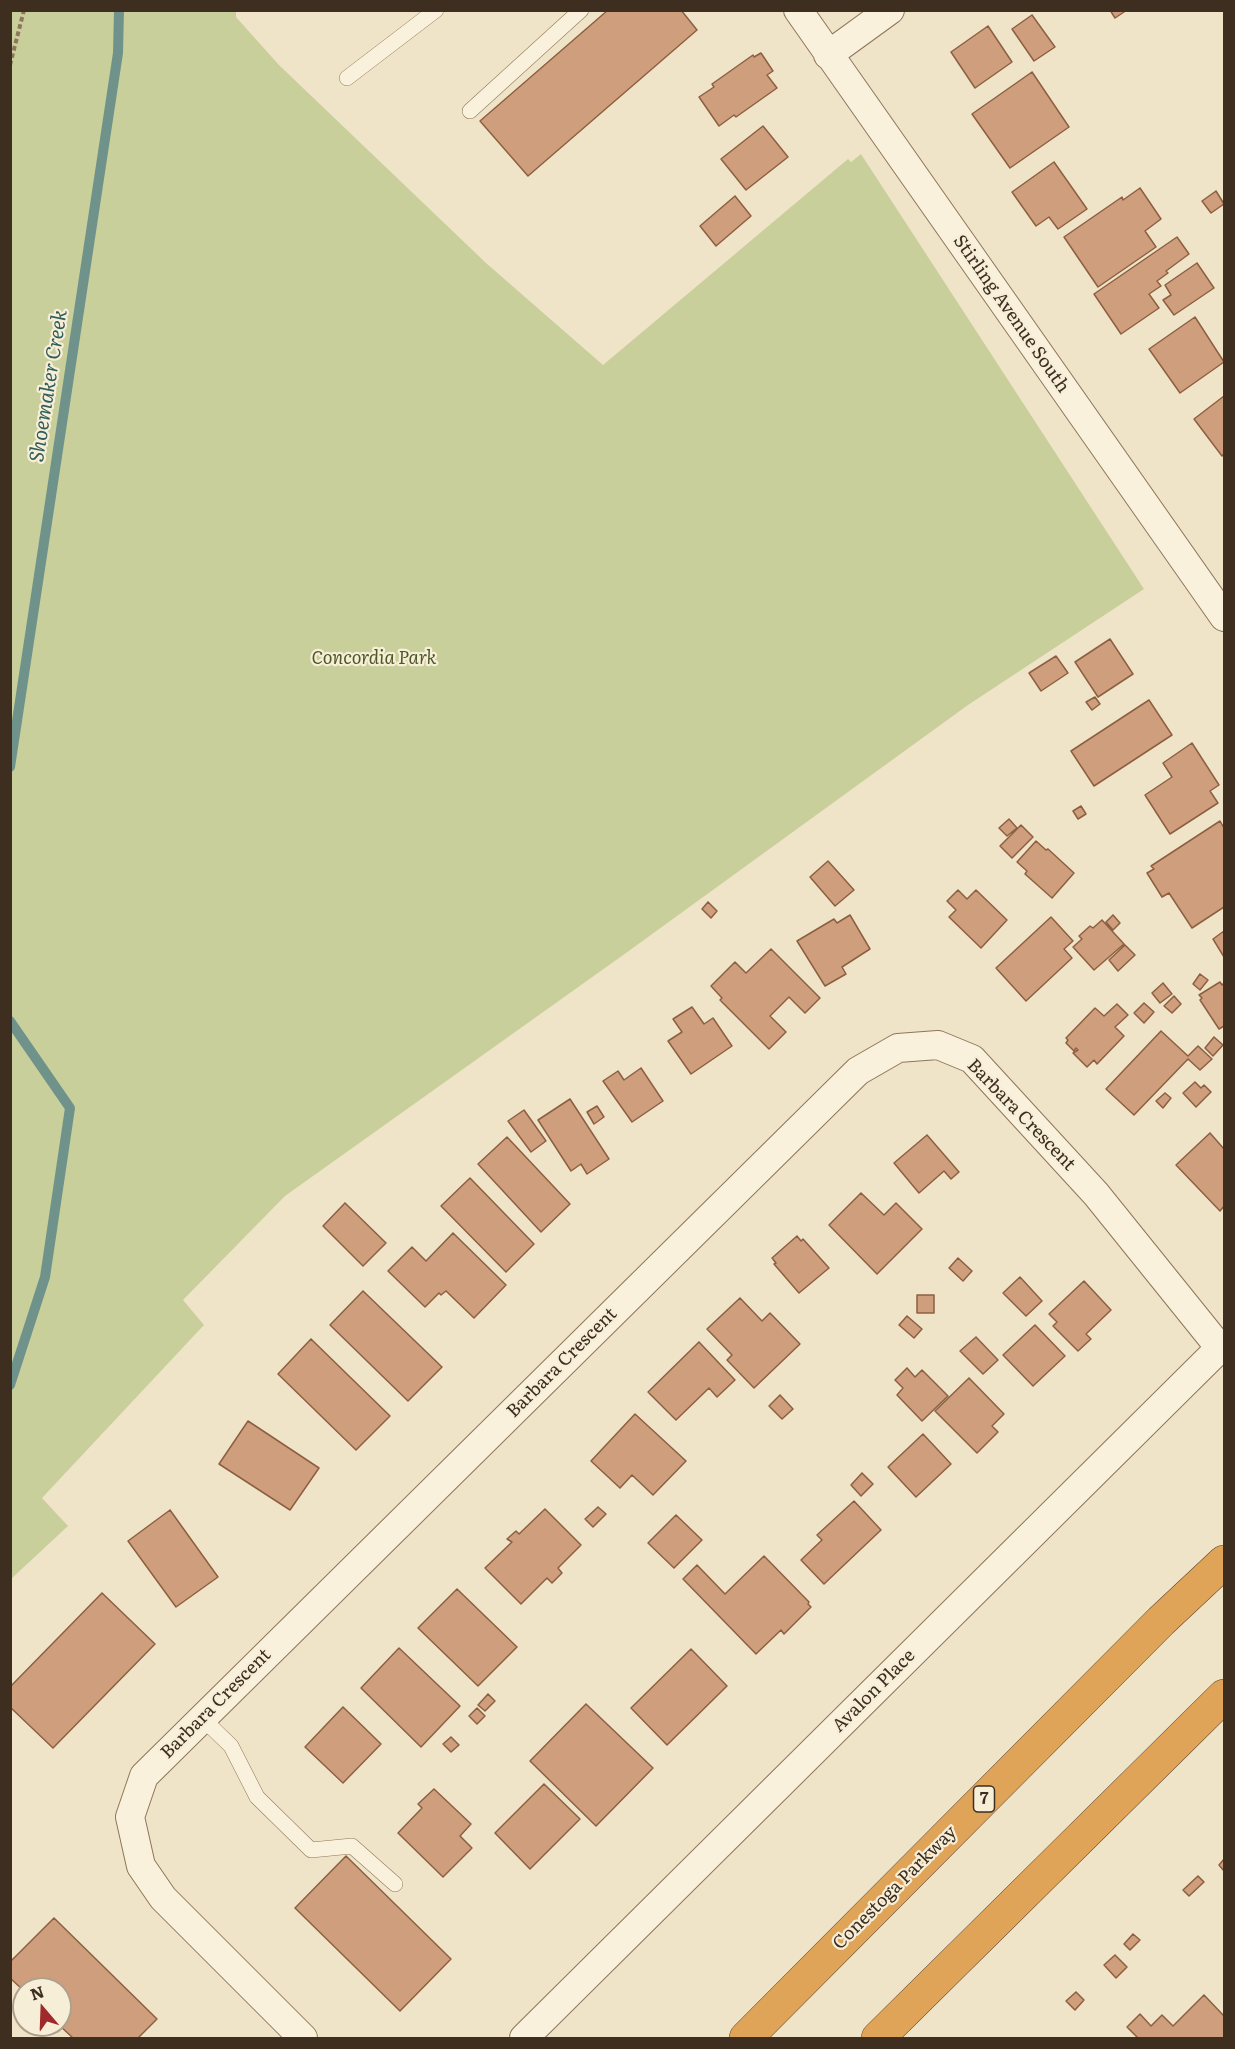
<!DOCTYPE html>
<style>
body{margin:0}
#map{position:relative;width:1235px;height:2049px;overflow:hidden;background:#f0e4c8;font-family:Literata,serif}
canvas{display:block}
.frame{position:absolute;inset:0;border:12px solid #3d2e20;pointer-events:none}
.north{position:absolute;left:12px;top:1977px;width:60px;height:60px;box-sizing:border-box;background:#f7eed8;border:2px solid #ada18e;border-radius:50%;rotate:341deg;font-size:16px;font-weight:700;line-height:24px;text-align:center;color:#3d2e20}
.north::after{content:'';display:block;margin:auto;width:21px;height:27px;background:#9e2a2b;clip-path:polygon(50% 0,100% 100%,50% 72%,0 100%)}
</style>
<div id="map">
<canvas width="1235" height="2049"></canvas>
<div class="frame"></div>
<div class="north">N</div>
</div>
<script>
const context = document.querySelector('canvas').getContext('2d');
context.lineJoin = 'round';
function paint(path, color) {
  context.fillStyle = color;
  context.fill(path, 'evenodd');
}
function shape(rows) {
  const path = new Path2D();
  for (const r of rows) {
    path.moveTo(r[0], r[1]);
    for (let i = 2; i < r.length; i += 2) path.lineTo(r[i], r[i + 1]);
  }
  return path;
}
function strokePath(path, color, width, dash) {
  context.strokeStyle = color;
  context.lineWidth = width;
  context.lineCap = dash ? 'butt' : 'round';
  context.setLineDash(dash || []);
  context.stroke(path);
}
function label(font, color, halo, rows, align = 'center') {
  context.font = font + ' Literata,serif';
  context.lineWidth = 4.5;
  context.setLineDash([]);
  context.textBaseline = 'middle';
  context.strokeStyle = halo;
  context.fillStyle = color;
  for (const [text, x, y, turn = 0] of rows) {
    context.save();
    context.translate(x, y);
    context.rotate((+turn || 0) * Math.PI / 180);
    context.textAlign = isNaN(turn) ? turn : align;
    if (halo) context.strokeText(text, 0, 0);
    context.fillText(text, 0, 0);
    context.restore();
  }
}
const green = shape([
 [11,10,236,11,236,17,279,65,486,263,603,365,848,159,851,162,861,154,1144,589,968,705,626,953,285,1196,183,1300,204,1325,42,1498,68,1526,11,1579]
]);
const stream = shape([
 [10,767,118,53,119,10],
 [10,1021,70,1108,45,1277,10,1385]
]);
const building = shape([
 [608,10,681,10,697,30,528,176,480,121,608,10],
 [1110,10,1127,10,1115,18,1110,10],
 [1032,15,1055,47,1034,61,1012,29,1032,15],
 [988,26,1012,62,975,88,951,52,988,26],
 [761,53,773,71,767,75,777,88,736,117,734,115,719,126,699,97,714,87,712,84,753,55,754,57,761,53],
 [1032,72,1069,127,1010,168,972,114,1032,72],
 [763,126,788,157,746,190,721,159,763,126],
 [1054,162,1087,209,1058,229,1049,217,1036,226,1012,192,1054,162],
 [1140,188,1161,219,1145,231,1156,247,1098,287,1064,237,1122,197,1123,200,1140,188],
 [1216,191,1224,204,1211,213,1202,201,1216,191],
 [735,196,751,216,716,246,700,226,735,196],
 [1177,237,1189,254,1166,271,1168,273,1157,281,1161,286,1149,294,1159,308,1121,334,1094,294,1177,237],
 [1197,263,1214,288,1174,315,1163,300,1171,295,1165,285,1197,263],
 [1195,317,1224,362,1180,393,1149,349,1195,317],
 [1224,396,1224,454,1222,456,1194,419,1224,396],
 [1110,639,1133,674,1098,697,1075,662,1110,639],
 [1056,656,1068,673,1041,691,1029,673,1056,656],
 [1095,697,1100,704,1092,710,1086,702,1095,697],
 [1149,700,1172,735,1094,786,1071,751,1149,700],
 [1192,743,1219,785,1210,791,1218,803,1170,834,1145,795,1172,777,1163,763,1192,743],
 [1081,806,1086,814,1078,819,1073,811,1081,806],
 [1009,819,1017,828,1007,836,999,828,1009,819],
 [1220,821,1224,828,1224,907,1192,928,1169,893,1162,897,1147,873,1154,869,1151,866,1220,821],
 [1021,825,1033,837,1012,858,1000,846,1021,825],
 [1036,841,1046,850,1048,849,1074,873,1052,898,1025,874,1027,871,1017,862,1036,841],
 [828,861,854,890,835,906,810,877,828,861],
 [958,890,967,899,976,890,1007,920,981,948,949,917,956,910,947,901,958,890],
 [708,902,717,911,711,918,702,909,708,902],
 [850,915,870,949,842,967,846,974,825,986,797,941,834,919,837,923,850,915],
 [1113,915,1120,923,1113,930,1106,922,1113,915],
 [1051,917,1073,941,1064,949,1072,958,1026,1001,996,968,1051,917],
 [1102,920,1124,944,1094,970,1073,947,1082,939,1079,936,1090,926,1093,928,1102,920],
 [1224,931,1224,957,1213,939,1224,931],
 [1125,945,1135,955,1118,971,1109,960,1125,945],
 [771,949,820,998,805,1013,789,997,770,1016,786,1032,769,1049,720,1000,722,998,711,986,735,962,746,973,771,949],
 [1200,974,1208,980,1200,990,1193,984,1200,974],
 [1220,982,1222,985,1224,983,1224,1026,1219,1029,1200,1000,1202,998,1199,995,1220,982],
 [1163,983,1172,994,1160,1003,1152,993,1163,983],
 [1174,996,1181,1004,1172,1013,1164,1006,1174,996],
 [1144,1003,1154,1012,1144,1023,1134,1013,1144,1003],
 [1117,1004,1128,1015,1115,1027,1124,1036,1097,1064,1094,1060,1087,1067,1073,1053,1078,1050,1076,1048,1074,1051,1066,1043,1068,1040,1066,1038,1095,1008,1104,1016,1117,1004],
 [692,1007,704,1024,713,1018,732,1046,691,1074,668,1041,682,1032,673,1019,692,1007],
 [1161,1031,1188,1056,1198,1046,1212,1059,1200,1070,1188,1059,1134,1115,1106,1089,1161,1031],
 [1214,1037,1223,1045,1213,1056,1205,1048,1214,1037],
 [641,1068,663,1101,632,1122,603,1081,618,1071,624,1080,641,1068],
 [1195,1082,1201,1088,1204,1085,1211,1092,1196,1107,1183,1093,1195,1082],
 [1165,1093,1171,1098,1163,1108,1156,1101,1165,1093],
 [570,1099,609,1159,587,1174,581,1164,571,1171,538,1120,570,1099],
 [597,1106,604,1117,594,1124,587,1112,597,1106],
 [524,1110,546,1141,531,1152,508,1121,524,1110],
 [1210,1133,1224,1149,1224,1206,1220,1211,1176,1165,1210,1133],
 [927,1135,959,1172,951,1179,944,1171,919,1193,894,1163,927,1135],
 [507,1137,570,1204,541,1232,478,1164,507,1137],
 [470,1178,534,1244,506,1272,441,1206,470,1178],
 [861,1193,884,1215,896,1203,922,1229,877,1274,829,1225,861,1193],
 [345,1203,386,1243,363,1266,323,1226,345,1203],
 [453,1233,506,1285,474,1318,446,1291,441,1295,439,1293,425,1307,388,1271,412,1247,426,1261,453,1233],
 [797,1236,801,1241,803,1239,829,1268,799,1293,774,1264,776,1263,772,1258,797,1236],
 [958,1258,972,1271,963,1281,949,1268,958,1258],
 [1020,1277,1042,1301,1026,1316,1003,1293,1020,1277],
 [1084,1281,1111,1310,1086,1334,1091,1339,1078,1351,1053,1326,1057,1322,1049,1314,1084,1281],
 [363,1291,442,1367,408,1401,330,1325,363,1291],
 [917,1295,934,1295,934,1313,917,1313,917,1295],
 [740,1298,762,1321,770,1313,800,1344,754,1388,727,1360,732,1355,707,1329,740,1298],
 [907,1316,922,1329,914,1338,899,1325,907,1316],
 [1035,1325,1065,1356,1033,1386,1003,1355,1035,1325],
 [976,1337,998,1360,983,1374,960,1351,976,1337],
 [311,1339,390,1416,356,1450,278,1374,311,1339],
 [699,1342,735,1380,717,1397,709,1388,676,1420,648,1392,699,1342],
 [907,1368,915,1377,922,1370,948,1396,922,1421,897,1395,903,1388,895,1380,907,1368],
 [969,1378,1004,1414,992,1426,998,1432,977,1453,935,1411,969,1378],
 [780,1395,793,1409,782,1419,769,1406,780,1395],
 [635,1414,686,1461,653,1495,632,1475,620,1488,591,1461,635,1414],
 [248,1421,319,1468,290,1510,219,1464,248,1421],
 [923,1434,951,1464,916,1497,888,1467,923,1434],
 [862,1473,873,1484,861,1496,851,1485,862,1473],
 [854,1501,881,1530,824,1584,801,1560,822,1540,817,1535,854,1501],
 [598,1507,606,1514,593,1527,585,1519,598,1507],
 [545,1509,581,1545,558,1568,562,1573,552,1583,547,1578,521,1604,485,1568,512,1542,507,1539,516,1531,519,1534,545,1509],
 [170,1510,218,1577,176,1607,128,1541,170,1510],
 [676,1515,702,1540,674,1568,648,1543,676,1515],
 [764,1556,809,1602,808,1604,811,1607,784,1634,781,1630,756,1654,683,1579,697,1565,725,1594,764,1556],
 [457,1589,517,1647,478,1686,418,1628,457,1589],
 [102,1593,155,1644,53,1748,10,1707,10,1687,102,1593],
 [399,1648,460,1706,421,1747,361,1688,399,1648],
 [691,1649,727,1686,667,1745,631,1708,691,1649],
 [488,1694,495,1701,485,1711,478,1705,488,1694],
 [586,1704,653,1768,596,1826,530,1761,586,1704],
 [343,1707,381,1744,343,1783,305,1747,343,1707],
 [477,1708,485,1716,477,1724,469,1716,477,1708],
 [451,1737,459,1745,451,1752,443,1744,451,1737],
 [544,1784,580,1819,530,1869,495,1833,544,1784],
 [434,1789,471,1824,460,1836,472,1848,443,1877,398,1833,422,1808,418,1804,434,1789],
 [346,1856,451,1959,400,2011,295,1908,346,1856],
 [1224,1859,1224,1871,1219,1865,1224,1859],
 [1198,1876,1204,1882,1189,1896,1183,1890,1198,1876],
 [54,1918,157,2019,138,2038,73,2038,59,2025,60,1989,24,1989,24,1991,10,1978,10,1962,54,1918],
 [1133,1934,1140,1940,1130,1950,1124,1944,1133,1934],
 [1115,1955,1127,1967,1116,1978,1104,1965,1115,1955],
 [1076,1992,1084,2000,1075,2010,1066,2001,1076,1992],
 [1204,1995,1224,2016,1224,2038,1138,2038,1127,2027,1140,2014,1151,2026,1162,2015,1173,2026,1204,1995]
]);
const path = shape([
 [10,65,24,10]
]);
const lane = shape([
 [347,78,436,10],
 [470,111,581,10],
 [202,1718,231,1746,257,1797,311,1850,352,1846,395,1884]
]);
const street = shape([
 [798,10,1224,617],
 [828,55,890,10],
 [303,2038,163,1898,141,1866,130,1817,144,1776,858,1071,898,1048,938,1045,972,1059,1096,1194,1220,1348],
 [524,2038,1224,1344]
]);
const highway = shape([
 [746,2038,1161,1621,1224,1562],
 [878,2038,1224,1696]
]);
const shields = [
 [984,1799,21]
];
const shieldNames = [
 ["7",984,1799]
];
const streetNames = [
 ["Stirling Avenue South",1011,314,55],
 ["Barbara Crescent",1021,1115,46],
 ["Barbara Crescent",562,1363,-45],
 ["Avalon Place",874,1691,-45],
 ["Barbara Crescent",216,1704,-45],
 ["Conestoga Parkway",895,1888,-45]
];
const parkNames = [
 ["Concordia Park",374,659]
];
const waterNames = [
 ["Shoemaker Creek",49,386,-81]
];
paint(green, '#c9cf9b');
strokePath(stream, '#6f938a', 10);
paint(building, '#cf9f7d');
strokePath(building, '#8d5f41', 1.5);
strokePath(lane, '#8d765c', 16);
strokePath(street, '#8d765c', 30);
strokePath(highway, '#5b4430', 34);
strokePath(path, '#8d765c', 4, [4.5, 3]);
strokePath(lane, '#faf1dc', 15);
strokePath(street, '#faf1dc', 28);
strokePath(highway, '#e0a458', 33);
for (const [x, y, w] of shields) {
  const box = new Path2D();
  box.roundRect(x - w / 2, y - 13, w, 26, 4.5);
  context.fillStyle = '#f7eed8';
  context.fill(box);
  strokePath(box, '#3d2e20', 1.5);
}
label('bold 16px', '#3d2e20', null, shieldNames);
label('18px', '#3d2e20', '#f7eed8', streetNames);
label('italic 18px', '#4d5a26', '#f7eed8', parkNames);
label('italic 20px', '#2f5d5a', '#f7eed8', waterNames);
</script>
